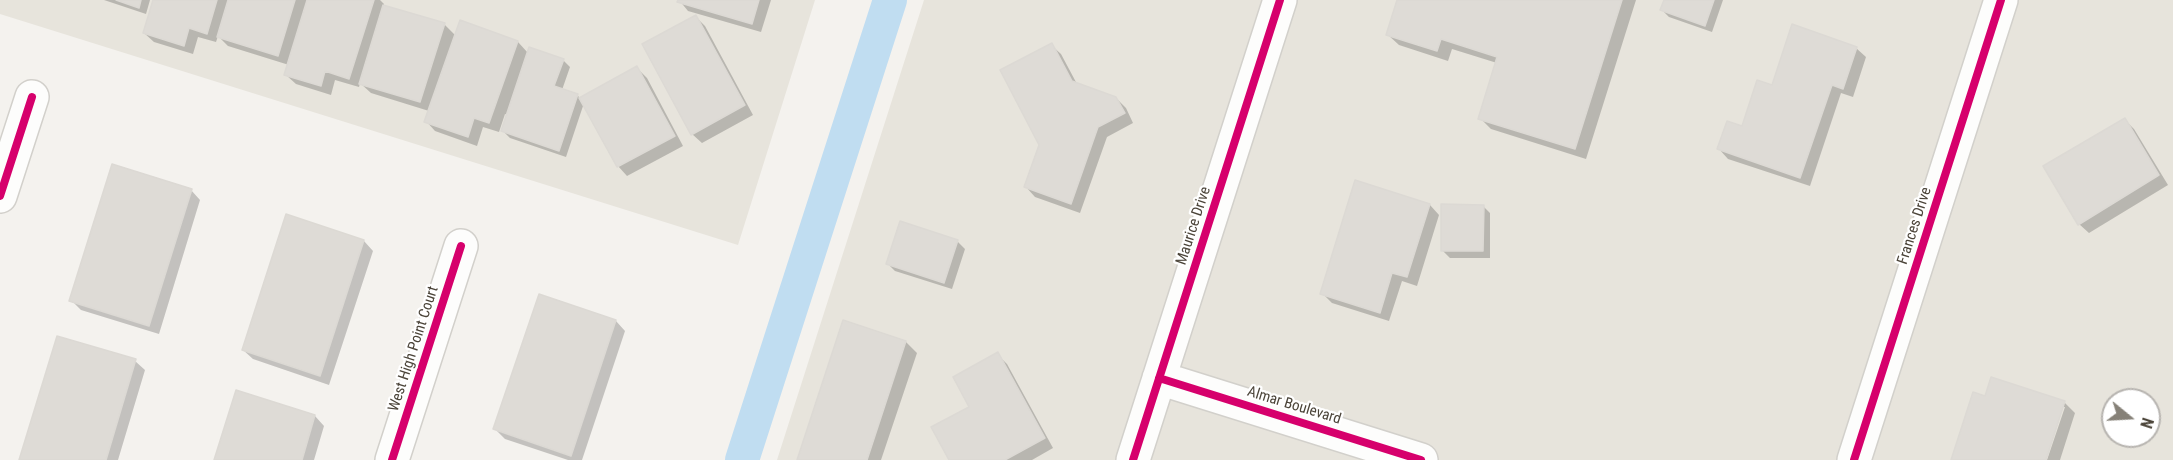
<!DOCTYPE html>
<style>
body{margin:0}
#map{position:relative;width:2173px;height:460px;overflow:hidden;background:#f4f2ee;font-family:"Roboto Condensed",sans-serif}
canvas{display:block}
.north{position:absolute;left:2101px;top:388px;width:60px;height:60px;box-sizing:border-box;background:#fff;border:2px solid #b7b4b0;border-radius:50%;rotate:108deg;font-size:16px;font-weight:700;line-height:24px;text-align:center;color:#4b4439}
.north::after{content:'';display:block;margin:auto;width:21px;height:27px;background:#868178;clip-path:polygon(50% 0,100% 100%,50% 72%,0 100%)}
</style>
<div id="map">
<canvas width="2173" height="460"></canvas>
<div class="north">N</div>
</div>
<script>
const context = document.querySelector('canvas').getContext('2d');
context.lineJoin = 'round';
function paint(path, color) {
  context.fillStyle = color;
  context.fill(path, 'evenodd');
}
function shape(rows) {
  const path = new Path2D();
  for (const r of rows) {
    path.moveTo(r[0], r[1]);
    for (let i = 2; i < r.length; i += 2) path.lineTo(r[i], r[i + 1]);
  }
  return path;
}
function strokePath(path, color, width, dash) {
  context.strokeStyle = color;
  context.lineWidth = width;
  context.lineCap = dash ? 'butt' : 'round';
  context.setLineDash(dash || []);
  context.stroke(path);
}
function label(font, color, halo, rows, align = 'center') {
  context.font = font + ' "Roboto Condensed",sans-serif';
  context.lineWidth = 4.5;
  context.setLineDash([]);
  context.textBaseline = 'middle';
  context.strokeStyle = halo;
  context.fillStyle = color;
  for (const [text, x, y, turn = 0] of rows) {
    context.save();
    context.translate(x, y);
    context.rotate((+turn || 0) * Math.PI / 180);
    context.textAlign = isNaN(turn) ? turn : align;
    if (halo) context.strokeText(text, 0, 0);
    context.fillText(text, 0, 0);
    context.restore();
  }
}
const residential = shape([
 [0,0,815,0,738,245,0,14],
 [924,0,2173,0,2173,460,777,460],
 [2113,400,2149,400,2149,436,2113,436]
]);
const shadow = shape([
 [104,0,150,0,146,14],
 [154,0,380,0,384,4,384,6,444,24,456,36,518,42,528,53,563,60,570,67,562,90,577,95,581,99,637,68,647,78,683,146,627,176,618,166,584,103,566,157,510,138,503,131,508,115,505,114,499,132,483,127,477,146,435,131,426,121,429,111,371,93,360,83,359,87,335,80,331,95,296,84,286,75,289,65,228,46,218,36,216,42,198,37,193,54,154,42,144,33],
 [679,0,771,0,761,32,688,11],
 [1398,0,1636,0,1586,159,1491,129,1480,118,1497,63,1452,49,1448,61,1399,45,1387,34],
 [1666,0,1723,0,1712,32,1669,17,1662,10],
 [695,16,705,26,753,115,702,143,692,134],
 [1051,45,1061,54,1077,84,1116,98,1126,108,1133,123,1107,137,1080,213,1035,197,1026,187,1041,144],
 [1856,48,1866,57,1853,97,1841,93,1810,186,1728,159,1719,149,1743,128,1772,87],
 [2124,119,2134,129,2168,185,2089,233,2079,224],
 [191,190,200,200,159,334,81,310,71,300],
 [1430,205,1439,215,1417,286,1402,281,1389,321,1332,303,1322,293],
 [1483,206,1490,213,1490,258,1450,258,1443,251],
 [901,223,958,242,965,249,952,289,895,271,888,264],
 [364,241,373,251,329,385,253,359,243,350],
 [539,296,616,321,625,331,582,460,568,460,505,439,495,429],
 [844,322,906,342,917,353,881,460,798,460],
 [997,354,1007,364,1053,448,1032,460,951,460,971,408],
 [135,361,145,370,118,460,21,460],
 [237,392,315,416,324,426,314,460,216,460],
 [1986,398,2064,402,2075,413,2060,460,2047,460,2065,407,2062,407,2044,460,1953,460]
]);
const canal = shape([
 [742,460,890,0]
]);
const building = shape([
 [116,0,141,0,139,8,116,0],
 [153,0,217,0,207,34,189,28,184,46,143,33,153,0],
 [228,0,295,0,278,56,217,37,228,0],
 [307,0,374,0,349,79,325,71,321,86,284,75,307,0],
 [678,0,759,0,752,24,677,2,678,0],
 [1397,0,1622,0,1575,149,1478,119,1497,57,1441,39,1437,51,1386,35,1397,0],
 [1664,0,1714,0,1705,26,1660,10,1664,0],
 [383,5,445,23,420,102,359,84,383,5],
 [696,15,745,105,691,135,642,44,696,15],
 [460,20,518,41,489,123,474,118,468,137,424,122,460,20],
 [1792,24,1857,47,1843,89,1832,85,1800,178,1717,149,1727,121,1742,126,1757,80,1772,85,1792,24],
 [1052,43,1072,81,1116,97,1125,113,1098,127,1071,204,1024,187,1039,145,1000,70,1052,43],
 [529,47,564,59,554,86,578,94,559,151,501,131,529,47],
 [637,66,675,136,617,167,579,98,637,66],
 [2125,118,2159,175,2078,225,2043,166,2125,118],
 [112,164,192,189,149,326,69,301,112,164],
 [1355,180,1430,204,1407,277,1392,273,1380,313,1320,294,1355,180],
 [1441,204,1484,205,1483,251,1441,251,1441,204],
 [286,214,364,240,320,376,242,350,286,214],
 [900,221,958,240,944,283,886,264,900,221],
 [539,294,616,320,571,456,493,429,539,294],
 [843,320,906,341,867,460,797,460,843,320],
 [57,336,136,359,106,460,19,460,57,336],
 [998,352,1045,438,1005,460,949,460,931,427,969,407,953,377,998,352],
 [1991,377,2065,401,2046,460,1951,460,1973,392,1985,396,1991,377],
 [236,390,315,415,302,460,214,460,236,390]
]);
const street = shape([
 [0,196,32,97],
 [1159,378,1421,460],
 [392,460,461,246],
 [1133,460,1280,0],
 [1854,460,2001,0]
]);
const cycleway = shape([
 [0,196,32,97],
 [1159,378,1421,460],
 [392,460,461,246],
 [1133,460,1280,0],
 [1854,460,2001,0]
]);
const streetNames = [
 ["Maurice Drive",1194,226,-72],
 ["Frances Drive",1915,226,-72],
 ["West High Point Court",414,349,-72],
 ["Almar Boulevard",1294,406,17]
];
paint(residential, '#e7e4dc');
paint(shadow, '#0003');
strokePath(canal, '#c0ddf1', 34);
paint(building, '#dedbd6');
strokePath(building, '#dcd9d4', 1.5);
strokePath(street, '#d2d0cb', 36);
strokePath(street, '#fdfdfc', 33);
strokePath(cycleway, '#d6006c', 8);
label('15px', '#4b4439', '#fff', streetNames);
</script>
